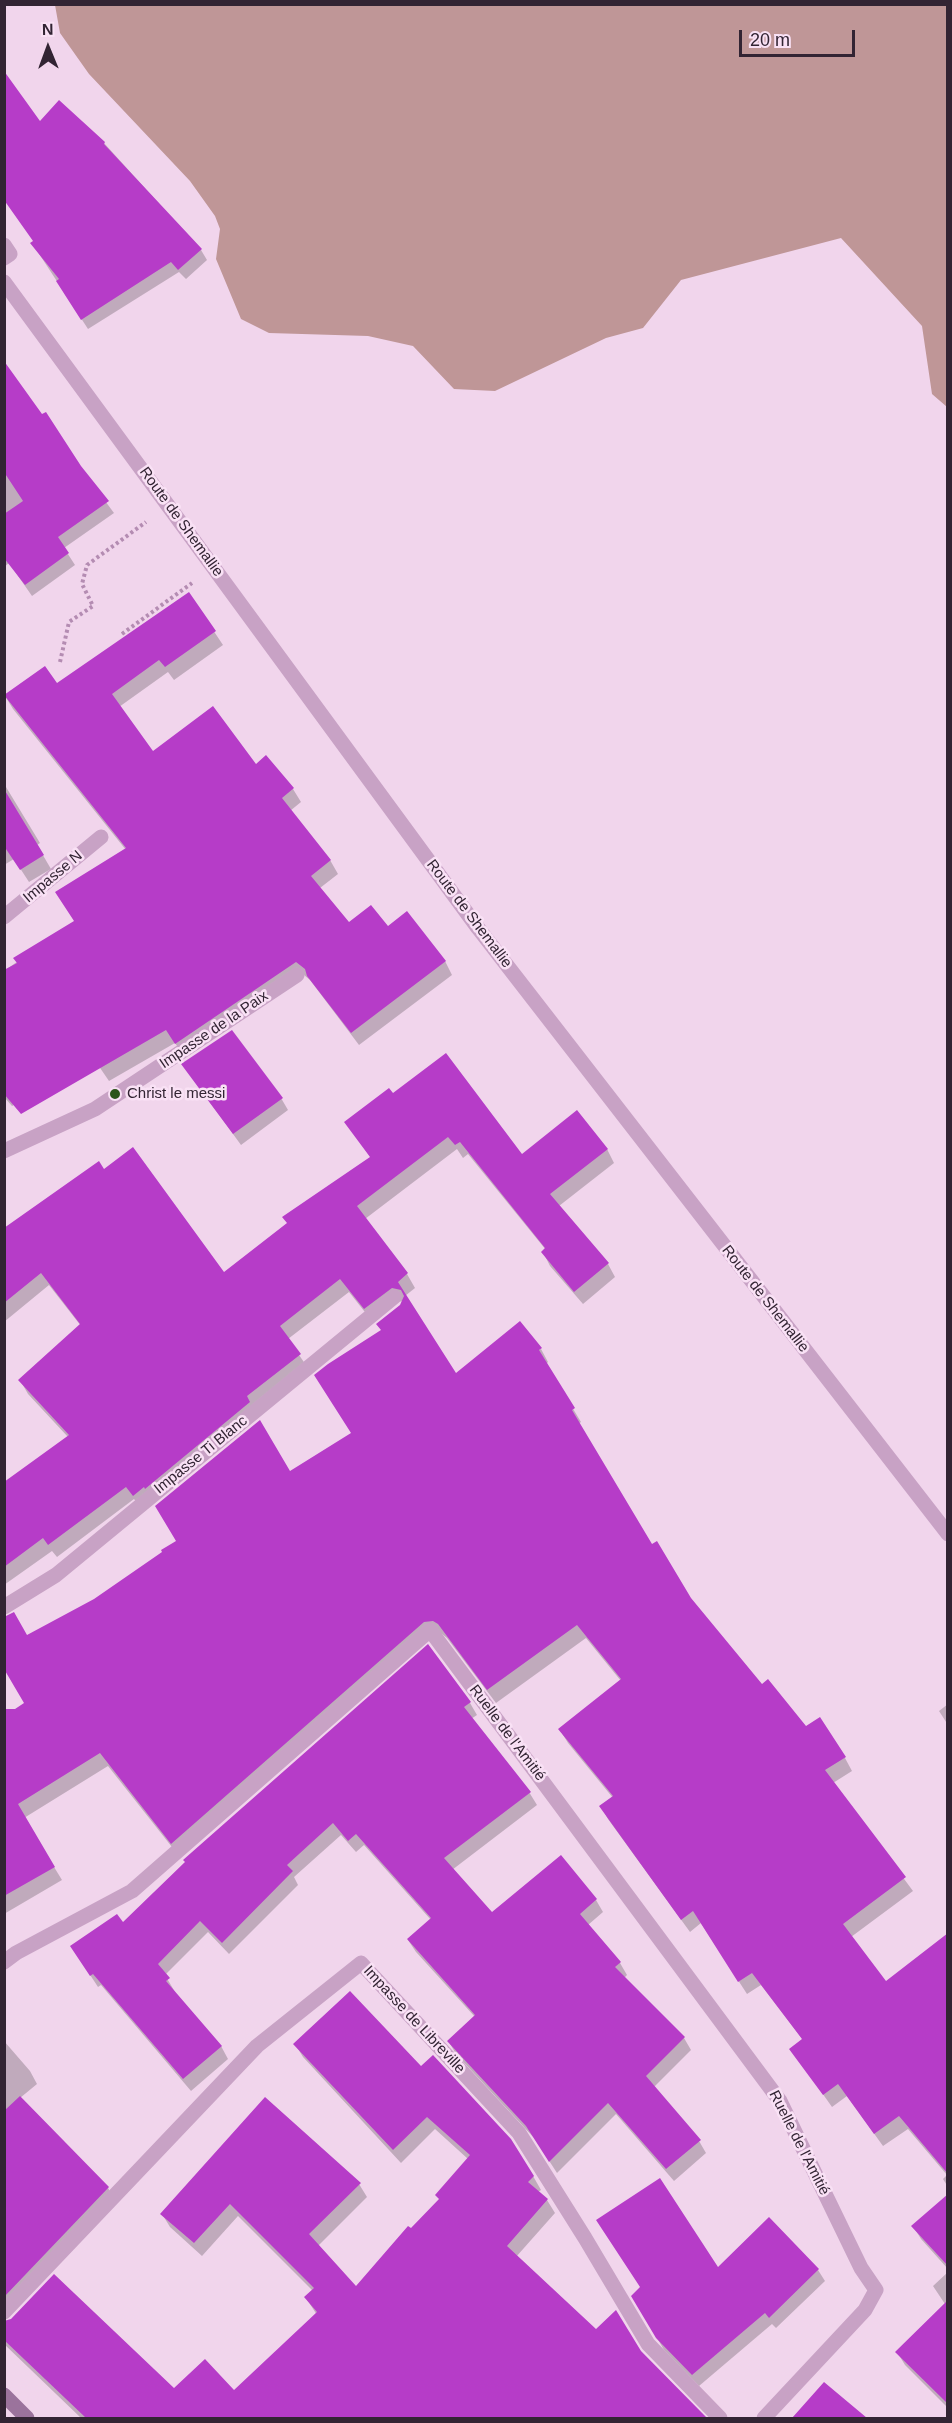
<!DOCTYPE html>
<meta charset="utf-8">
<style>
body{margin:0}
#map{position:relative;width:952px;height:2423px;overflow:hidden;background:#f1d5ec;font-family:Arial,sans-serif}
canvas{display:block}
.frame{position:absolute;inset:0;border:6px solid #322433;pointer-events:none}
.north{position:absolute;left:18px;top:18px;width:60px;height:60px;-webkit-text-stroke:4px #f9e1f5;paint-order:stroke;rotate:359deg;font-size:16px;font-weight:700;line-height:24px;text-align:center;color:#322433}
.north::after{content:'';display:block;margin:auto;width:21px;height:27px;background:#322433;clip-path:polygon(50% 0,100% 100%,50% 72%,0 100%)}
.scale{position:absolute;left:739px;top:30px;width:116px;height:27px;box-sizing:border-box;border:3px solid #322433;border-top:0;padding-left:8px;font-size:18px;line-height:21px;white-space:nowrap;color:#322433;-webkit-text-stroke:4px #f9e1f5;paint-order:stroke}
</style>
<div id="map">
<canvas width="952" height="2423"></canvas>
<div class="frame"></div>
<div class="north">N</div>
<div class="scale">20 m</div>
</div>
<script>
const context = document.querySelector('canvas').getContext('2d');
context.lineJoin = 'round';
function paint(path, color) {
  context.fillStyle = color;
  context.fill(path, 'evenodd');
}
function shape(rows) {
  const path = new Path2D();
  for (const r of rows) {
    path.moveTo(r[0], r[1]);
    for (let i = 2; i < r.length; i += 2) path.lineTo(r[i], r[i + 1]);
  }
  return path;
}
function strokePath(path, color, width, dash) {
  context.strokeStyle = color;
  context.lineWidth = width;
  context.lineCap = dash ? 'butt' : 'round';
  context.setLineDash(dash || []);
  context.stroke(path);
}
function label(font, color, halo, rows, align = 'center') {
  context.font = font + ' Arial,sans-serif';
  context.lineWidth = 5;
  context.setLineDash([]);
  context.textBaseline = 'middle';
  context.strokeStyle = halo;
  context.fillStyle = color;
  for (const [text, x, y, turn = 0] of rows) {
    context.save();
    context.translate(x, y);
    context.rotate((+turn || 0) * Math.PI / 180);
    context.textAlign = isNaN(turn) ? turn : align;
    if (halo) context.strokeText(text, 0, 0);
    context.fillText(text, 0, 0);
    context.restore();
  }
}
const green = shape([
 [55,5,947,5,947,407,932,394,922,326,841,238,681,280,643,328,606,338,495,391,454,389,413,346,368,336,269,333,241,319,216,259,220,229,215,216,190,181,89,74,60,33]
]);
const shadow = shape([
 [40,123,104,143,201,250,207,260,186,279,179,272,88,329,32,243,34,242],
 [4,364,114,513,64,548,75,565,32,596,9,563,4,567],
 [189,594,223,645,174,680,168,672,119,707,152,753,255,766,266,757,293,789,301,802,290,811,330,860,338,874,320,888,349,924,387,928,445,961,452,975,359,1045,310,980,304,975,184,1056,175,1043,109,1081,96,1062,12,1106,4,1097,4,971,75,921,126,850,13,709,5,696,57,685],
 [6,787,40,843,37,845,51,869,29,882,14,859,4,865,4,788],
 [190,1075,281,1098,288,1110,241,1145],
 [392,1095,522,1156,607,1149,614,1163,559,1206,608,1264,615,1277,583,1304,550,1266,543,1252,546,1250,468,1154,463,1158,457,1149,365,1219,407,1274,415,1288,405,1296,456,1375,541,1349,548,1362,546,1364,581,1422,578,1424,651,1546,690,1598,762,1686,806,1728,845,1758,852,1771,833,1783,913,1891,851,1937,886,1983,948,1954,948,2187,943,2179,947,2175,908,2129,883,2146,847,2096,832,2107,791,2049,803,2040,761,1985,747,1994,701,1923,690,1932,608,1819,601,1806,613,1798,568,1743,560,1730,621,1681,586,1638,496,1703,447,1638,442,1634,432,1635,179,1856,108,1766,24,1818,62,1880,4,1914,4,1717,26,1703,27,1637,95,1600,352,1434,382,1332,404,1301,396,1302,372,1321,349,1292,288,1339,308,1368,141,1508,134,1499,57,1557,52,1551,4,1585,4,1484,68,1437,28,1394,20,1380,81,1326,49,1285,4,1322,4,1230,104,1171,224,1274,371,1158,346,1122],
 [428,1647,470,1703,477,1715,471,1719,529,1792,537,1805,452,1870,492,1914,561,1857,596,1900,603,1912,588,1925,620,1963,627,1975,624,1978,684,2038,691,2050,653,2088,699,2141,706,2153,674,2181,616,2114,557,2173,535,2139,456,2054,449,2042,475,2017,416,1952,408,1940,431,1920,364,1845,356,1852,341,1835,294,1877,298,1885,229,1954,208,1932,165,1975,175,1992,174,1993,221,2046,228,2059,191,2091,101,1985,98,1987,79,1958,123,1925],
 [948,1704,948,1725,939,1711],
 [4,2041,30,2071,37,2084,20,2098,108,2188,116,2201,4,2318],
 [295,2044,421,2068,533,2176,541,2190,538,2192,547,2200,555,2213,516,2257,596,2331,640,2352,704,2418,81,2418,4,2344,4,2323,174,2390,234,2392,317,2315,306,2298,313,2291,238,2216,202,2256,170,2227,162,2214,359,2184,367,2197,318,2246,356,2288,440,2200,437,2195,468,2159,435,2129,401,2163,303,2057],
 [948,2196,948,2269,921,2239,913,2226],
 [769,2219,818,2270,825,2281,776,2328,772,2324,699,2386,664,2350,633,2296,717,2269],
 [948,2272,948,2408,905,2365,897,2352,945,2304,933,2286],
 [824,2384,865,2418,794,2418]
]);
const building = shape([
 [4,71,40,121,59,100,105,142,104,144,202,249,178,270,171,262,81,320,56,281,59,279,30,243,33,241,4,200],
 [4,361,42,414,46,412,81,466,109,501,58,537,69,553,25,585,4,558,4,514,23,501,4,472],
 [189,592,216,631,165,667,159,660,112,694,153,751,213,706,256,764,266,755,294,788,282,798,331,860,311,876,349,922,371,905,388,926,407,911,446,961,351,1033,307,976,305,969,296,962,175,1044,166,1030,21,1114,4,1094,4,970,17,963,13,958,74,921,55,892,126,848,4,695,45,666,57,683],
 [4,789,44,855,20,870,4,846],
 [232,1030,283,1098,233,1134,181,1064],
 [446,1053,522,1154,577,1110,608,1149,550,1194,609,1263,574,1292,541,1252,545,1248,460,1142,455,1145,448,1137,357,1206,408,1273,398,1282,456,1373,520,1321,542,1348,539,1350,575,1408,572,1410,652,1544,657,1541,691,1598,762,1684,768,1679,806,1726,820,1717,846,1757,825,1770,906,1877,843,1924,886,1981,948,1933,948,2174,899,2116,874,2134,838,2084,823,2095,789,2049,802,2039,752,1973,738,1982,693,1911,681,1920,599,1806,613,1796,558,1729,621,1679,577,1625,487,1690,438,1624,433,1621,424,1622,171,1844,100,1753,18,1804,55,1867,4,1896,4,1709,15,1709,24,1703,4,1669,4,1617,14,1612,27,1635,94,1599,162,1552,161,1550,176,1541,155,1506,260,1420,290,1471,351,1433,314,1375,328,1364,381,1330,376,1324,400,1305,404,1296,401,1290,392,1288,364,1309,340,1279,280,1326,301,1354,247,1396,250,1402,145,1489,144,1487,133,1496,126,1487,48,1545,43,1538,4,1567,4,1482,69,1435,18,1380,80,1324,41,1273,4,1303,4,1228,99,1161,104,1169,133,1147,224,1272,287,1223,282,1217,370,1157,344,1122,389,1088,393,1093],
 [428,1644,471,1702,464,1707,531,1792,444,1858,492,1912,561,1855,597,1899,580,1914,621,1962,615,1967,685,2037,646,2076,701,2140,666,2169,608,2103,549,2162,526,2126,447,2041,475,2015,407,1939,431,1918,356,1834,348,1841,333,1823,287,1865,293,1871,222,1943,200,1921,158,1964,170,1978,166,1981,222,2046,183,2079,93,1974,90,1976,70,1946,117,1914,123,1922,185,1862,183,1860],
 [350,1991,421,2066,433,2055,511,2139,534,2176,528,2182,548,2199,507,2246,596,2329,616,2310,641,2351,707,2418,86,2418,4,2340,4,2321,11,2319,54,2274,174,2388,205,2359,234,2390,317,2312,304,2297,314,2288,230,2204,194,2243,160,2214,265,2097,361,2183,309,2234,356,2286,408,2226,411,2228,439,2199,435,2195,470,2155,427,2117,393,2150,293,2044],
 [20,2096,109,2187,4,2297,4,2111],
 [660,2178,718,2267,769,2217,819,2269,769,2318,765,2313,692,2375,656,2338,631,2296,640,2287,596,2220],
 [948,2194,948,2266,911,2226],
 [948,2300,948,2404,895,2352],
 [824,2382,867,2418,792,2418]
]);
const path = shape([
 [122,634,192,583],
 [60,662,69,622,93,606,82,584,87,565,146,522]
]);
const street = shape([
 [4,245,10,254,4,258],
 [4,282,478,928,948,1534],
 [4,917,101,837],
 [4,1151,95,1109,297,975],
 [4,1607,56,1575,394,1297],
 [4,1962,16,1953,132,1891,430,1630,780,2101,861,2268,876,2290,865,2310,764,2418],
 [4,2312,257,2046,361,1963,519,2133,585,2238,648,2344,720,2418]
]);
const secondary = shape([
 [4,2395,27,2418]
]);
const markers = [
 [115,1094,6,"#2c541a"]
];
const streetNames = [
 ["Route de Shemallie",181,522,54],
 ["Impasse N",53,877,-40],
 ["Route de Shemallie",469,914,53],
 ["Impasse de la Paix",214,1030,-34],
 ["Route de Shemallie",765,1299,52],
 ["Impasse Ti Blanc",201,1455,-39],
 ["Ruelle de l'Amitié",507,1733,53],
 ["Impasse de Libreville",414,2020,47],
 ["Ruelle de l'Amitié",799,2143,63]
];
const poiNames = [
 ["Christ le messi",127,1094]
];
paint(green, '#bf9697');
paint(shadow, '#0003');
paint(building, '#b63cc8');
strokePath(path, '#b48cb2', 4, [3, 3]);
strokePath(street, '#c8a2c5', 15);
strokePath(secondary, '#9b739c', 15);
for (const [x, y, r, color] of markers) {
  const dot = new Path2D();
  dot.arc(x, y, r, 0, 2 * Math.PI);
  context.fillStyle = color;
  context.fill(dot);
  strokePath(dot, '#f9e1f5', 2);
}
label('15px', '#322433', '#f9e1f5', streetNames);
label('15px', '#322433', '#f9e1f5', poiNames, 'left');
</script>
